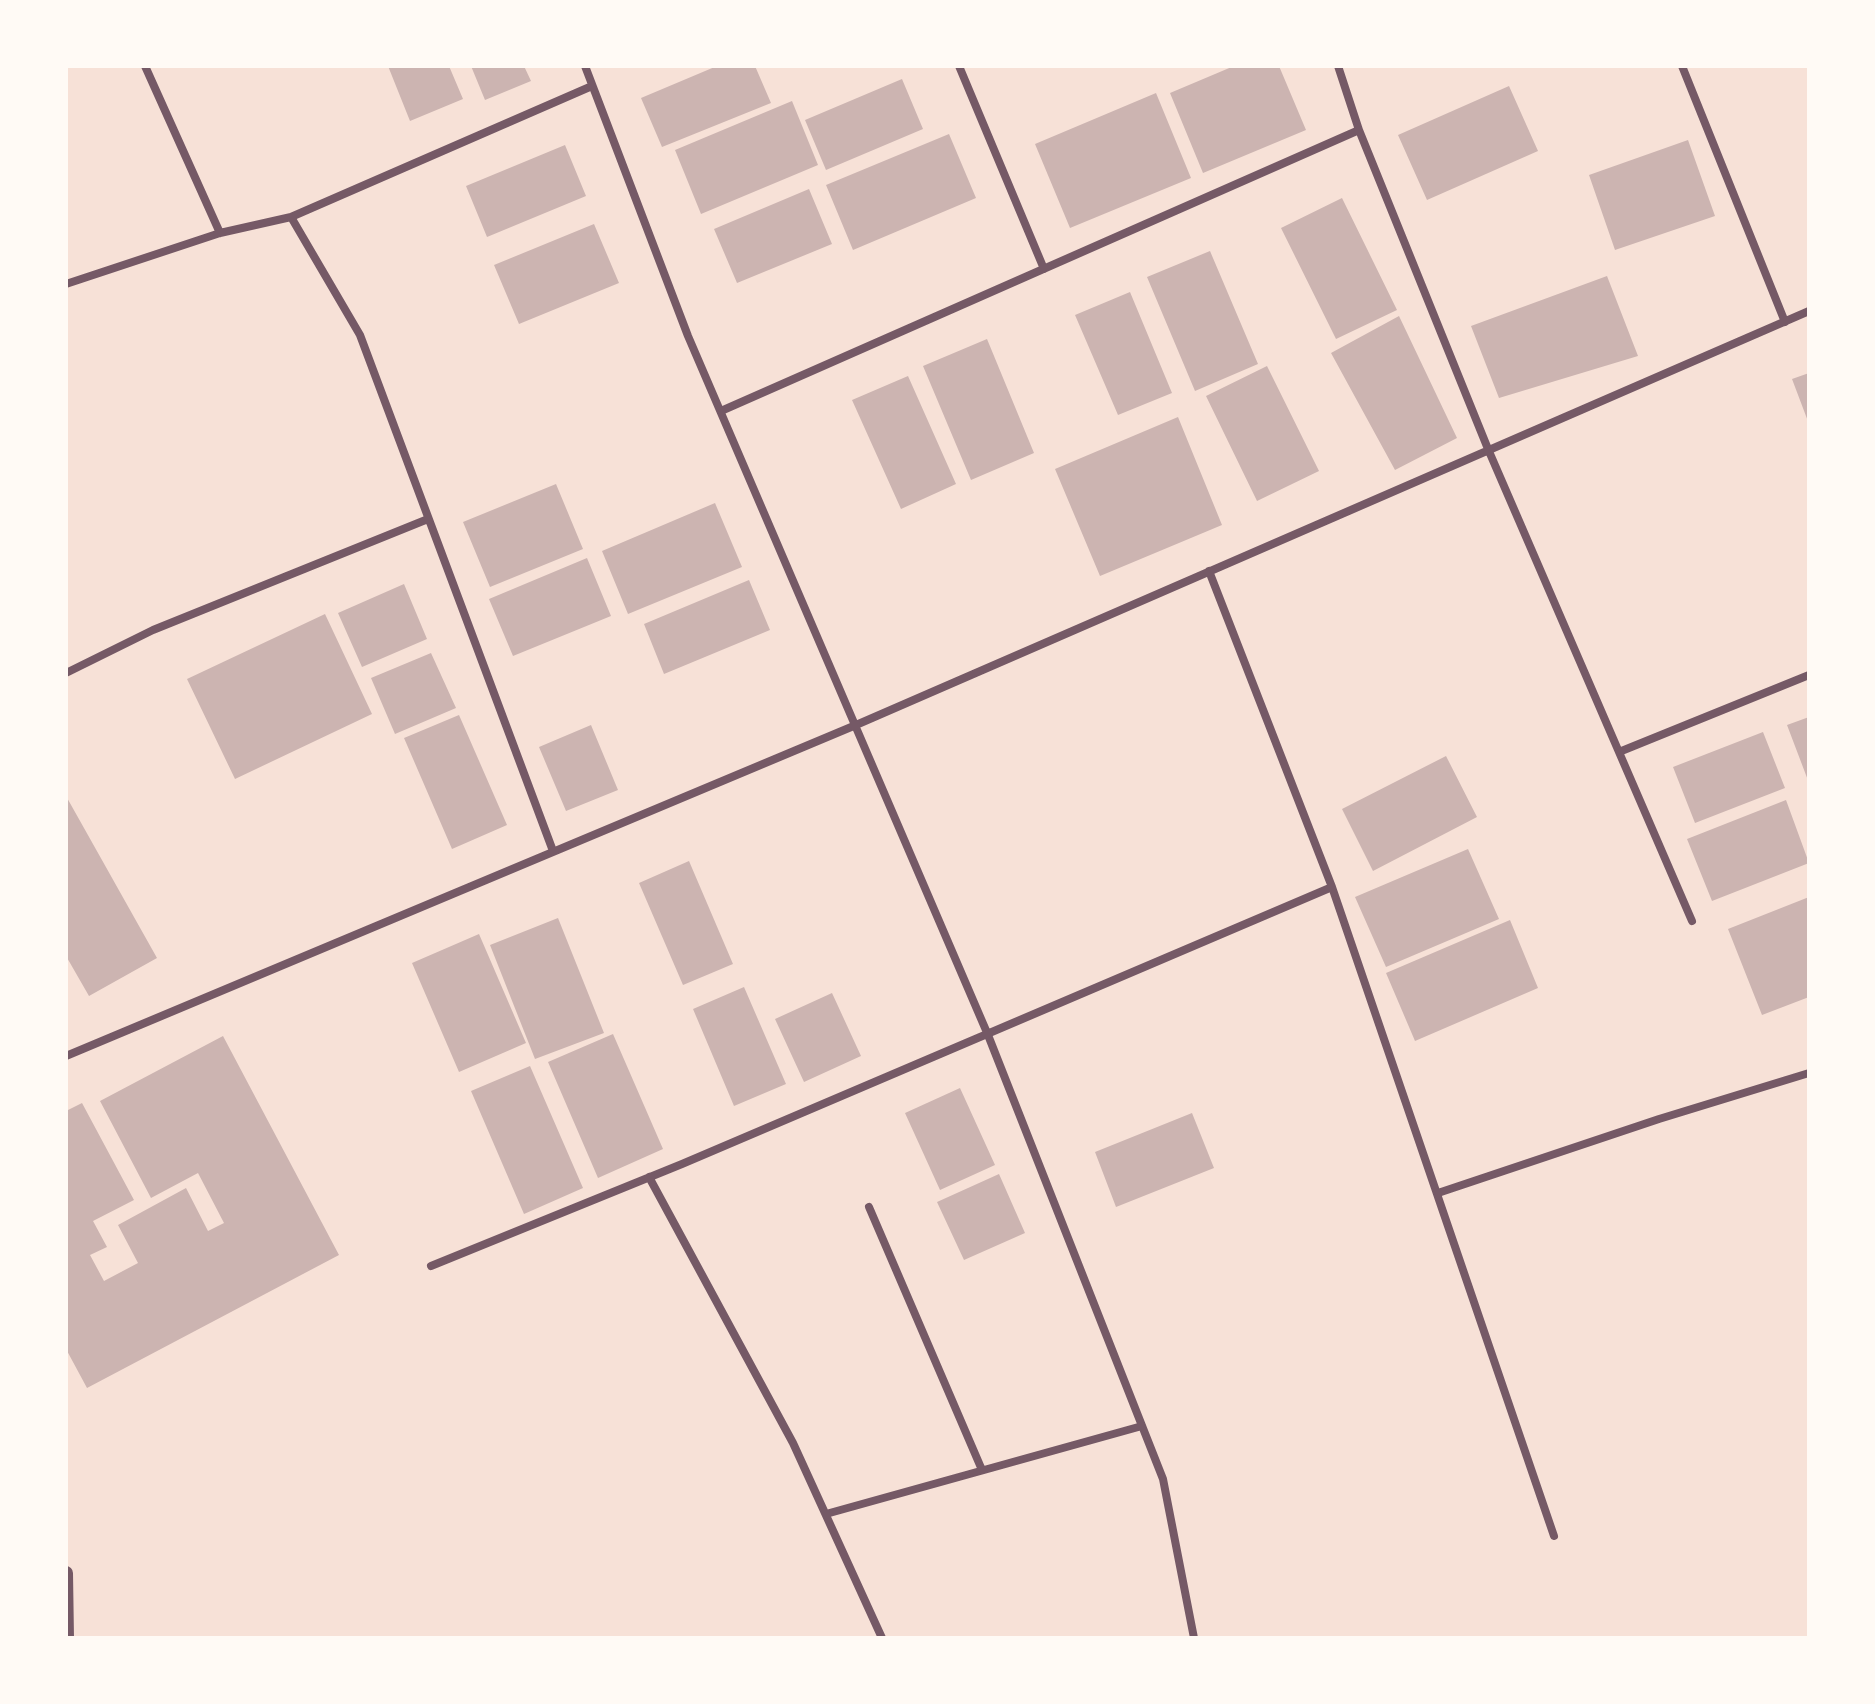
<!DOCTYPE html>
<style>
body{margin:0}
#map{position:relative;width:1875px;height:1704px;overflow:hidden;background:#f7e1d7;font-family:Rubik,sans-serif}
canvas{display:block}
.frame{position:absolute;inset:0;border:68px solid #fffaf5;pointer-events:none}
</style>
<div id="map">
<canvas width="1875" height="1704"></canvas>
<div class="frame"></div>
</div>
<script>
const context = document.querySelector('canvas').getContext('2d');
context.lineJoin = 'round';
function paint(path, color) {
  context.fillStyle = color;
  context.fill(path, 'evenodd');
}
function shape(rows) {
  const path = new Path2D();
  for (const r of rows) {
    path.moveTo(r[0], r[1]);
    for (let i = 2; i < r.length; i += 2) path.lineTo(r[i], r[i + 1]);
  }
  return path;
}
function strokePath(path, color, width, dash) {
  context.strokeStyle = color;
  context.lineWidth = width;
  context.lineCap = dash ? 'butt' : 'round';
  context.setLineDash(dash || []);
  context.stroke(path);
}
const building = shape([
 [388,66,449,66,463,99,410,121],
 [471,66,524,66,531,81,485,100],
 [717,66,755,66,771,103,662,147,641,98],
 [1234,66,1279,66,1306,130,1203,173,1170,93],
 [902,79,923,129,826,170,805,120],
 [1509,86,1538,151,1427,200,1398,135],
 [1156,93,1191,178,1070,228,1035,144],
 [792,101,818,165,701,214,675,150],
 [949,134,976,198,853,250,826,185],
 [1688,140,1715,216,1615,250,1589,175],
 [565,145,586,196,487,237,466,186],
 [809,189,832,244,737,283,714,229],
 [1342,198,1397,310,1336,339,1281,228],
 [594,224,619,283,519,324,494,265],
 [1210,251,1258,364,1195,391,1147,277],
 [1607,276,1638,356,1499,398,1471,326],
 [1130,292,1172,393,1118,415,1075,315],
 [1399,316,1457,438,1395,470,1331,353],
 [987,339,1034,453,971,480,923,366],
 [1267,366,1319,471,1257,501,1206,396],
 [1809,373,1809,424,1792,379],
 [908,376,956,484,901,509,852,400],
 [1178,417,1222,525,1100,576,1055,469],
 [556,484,583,549,490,587,463,522],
 [715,503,742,567,628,614,602,551],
 [587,558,611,616,513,656,489,599],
 [749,580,770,630,664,674,644,624],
 [404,584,427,639,362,667,338,613],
 [325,614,372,714,235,779,187,679],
 [431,653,456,708,395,734,371,678],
 [459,715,507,825,452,849,404,738],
 [1809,717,1809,783,1787,725],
 [591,725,618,790,566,811,539,747],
 [1763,732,1785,788,1695,823,1673,767],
 [1446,756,1477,817,1373,871,1342,809],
 [66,796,157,958,89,996,66,956],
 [1786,800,1809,863,1712,901,1687,839],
 [1468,849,1499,919,1386,967,1355,897],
 [689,861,733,964,683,985,639,883],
 [1809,897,1809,997,1762,1015,1728,929],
 [558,918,604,1033,535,1059,490,945],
 [1510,920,1538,988,1415,1041,1386,973],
 [479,934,526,1043,459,1072,412,963],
 [744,987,786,1084,734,1106,693,1009],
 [832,993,861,1056,804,1082,775,1019],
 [613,1034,663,1149,598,1178,548,1062],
 [223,1036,339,1255,87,1388,66,1349,66,1111,82,1103,134,1200,93,1221,107,1247,90,1255,104,1281,138,1263,118,1225,186,1188,208,1231,224,1223,198,1173,151,1198,100,1101],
 [530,1066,583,1188,524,1214,471,1091],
 [960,1088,995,1165,940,1190,905,1113],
 [1192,1113,1214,1168,1116,1207,1095,1152],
 [999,1174,1025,1233,964,1260,937,1202]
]);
const minor = shape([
 [145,66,220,233],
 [585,66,688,336,988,1035,1163,1479,1194,1638],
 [959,66,1044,269],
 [1338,66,1359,130],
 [1682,66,1785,322],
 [291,217,360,335,553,851],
 [66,284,220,233,291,217,592,86],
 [721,411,1359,130,1488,449,1692,921],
 [1209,571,1332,887,1554,1536],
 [66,673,153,630,428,519],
 [1619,752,1809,675],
 [66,1056,856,725,1809,311],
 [649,1177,793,1443,882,1638],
 [1438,1193,1659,1119,1809,1073],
 [869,1207,982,1470],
 [431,1266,682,1164,1332,887],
 [826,1514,1142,1426]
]);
const tertiary = shape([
 [66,1573,67,1638]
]);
paint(building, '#ccb4b1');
strokePath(minor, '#755966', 8);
strokePath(tertiary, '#755966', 14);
</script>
